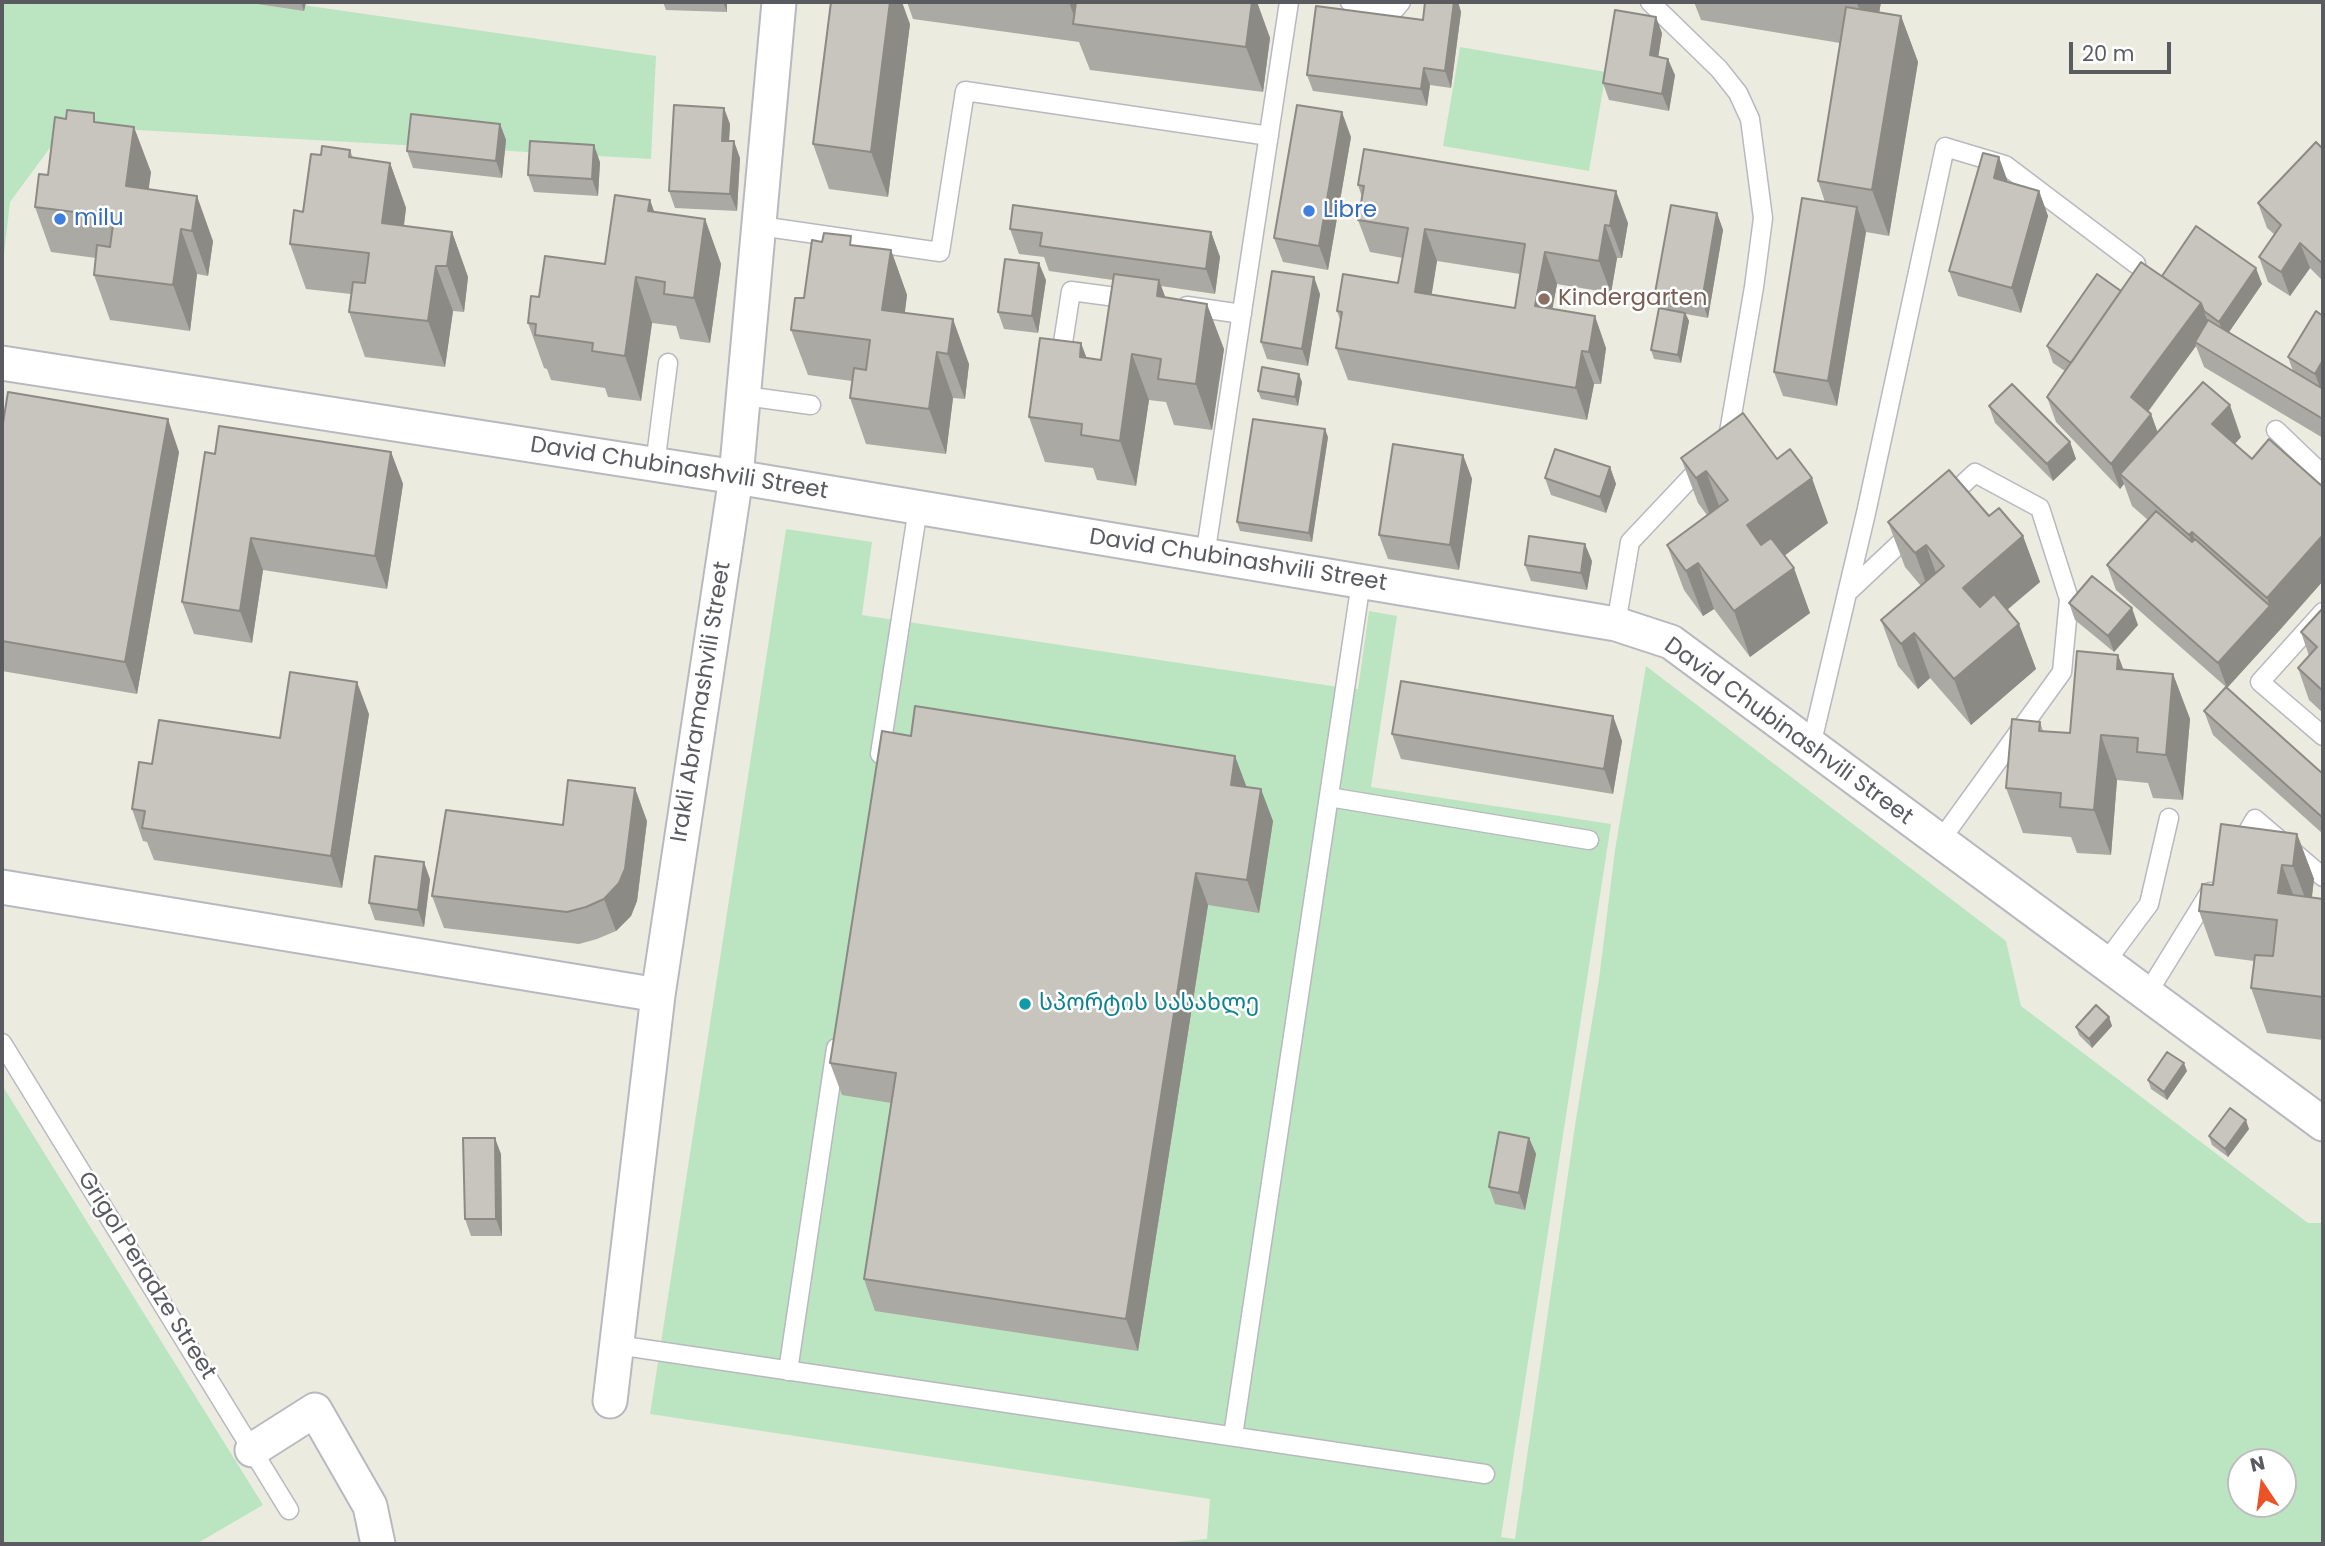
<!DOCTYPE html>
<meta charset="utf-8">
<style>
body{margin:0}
#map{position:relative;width:2325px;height:1546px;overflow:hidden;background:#ecebe0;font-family:Poppins,sans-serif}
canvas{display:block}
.frame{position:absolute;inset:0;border:4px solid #595b61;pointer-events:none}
.north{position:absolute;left:2227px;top:1448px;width:70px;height:70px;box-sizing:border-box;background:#fff;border:2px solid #bdbdc0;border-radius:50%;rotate:347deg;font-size:19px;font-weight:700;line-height:28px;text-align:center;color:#595b61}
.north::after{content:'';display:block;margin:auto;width:24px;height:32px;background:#eb5327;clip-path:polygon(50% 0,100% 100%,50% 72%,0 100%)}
.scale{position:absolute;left:2069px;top:42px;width:102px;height:32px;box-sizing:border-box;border:4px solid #595b61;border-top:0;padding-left:9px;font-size:21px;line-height:24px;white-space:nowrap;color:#595b61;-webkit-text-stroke:5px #fff;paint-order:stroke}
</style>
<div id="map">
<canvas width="2325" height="1546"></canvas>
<div class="frame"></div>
<div class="north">N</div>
<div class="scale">20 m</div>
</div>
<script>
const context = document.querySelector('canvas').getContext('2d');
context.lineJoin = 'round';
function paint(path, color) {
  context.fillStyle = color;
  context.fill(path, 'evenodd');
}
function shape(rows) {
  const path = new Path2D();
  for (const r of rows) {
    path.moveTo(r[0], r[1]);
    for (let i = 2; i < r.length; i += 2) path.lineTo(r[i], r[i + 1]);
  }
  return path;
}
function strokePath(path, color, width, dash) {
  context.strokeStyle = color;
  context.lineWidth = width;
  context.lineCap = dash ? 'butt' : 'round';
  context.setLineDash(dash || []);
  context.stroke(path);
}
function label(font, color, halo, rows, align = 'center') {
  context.font = font + ' Poppins,"Noto Sans Georgian",sans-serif';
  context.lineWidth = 5;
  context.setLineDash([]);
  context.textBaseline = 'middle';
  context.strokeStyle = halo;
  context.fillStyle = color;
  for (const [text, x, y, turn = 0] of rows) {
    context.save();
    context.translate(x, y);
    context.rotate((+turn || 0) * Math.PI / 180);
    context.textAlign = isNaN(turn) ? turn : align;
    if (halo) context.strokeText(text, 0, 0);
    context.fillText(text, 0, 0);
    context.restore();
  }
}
const green = shape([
 [2,2,282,2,656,56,651,159,66,126,10,202,2,272],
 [1460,47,1606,72,1589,171,1443,146],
 [786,529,872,542,862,615,1345,688,1358,689,1369,611,1397,616,1371,787,1611,824,1501,1537,1515,1539,1576,1119,1599,979,1615,850,1646,666,2006,941,2021,1006,2308,1223,2323,1223,2323,1544,1155,1544,1207,1539,1210,1499,650,1414],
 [2241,1462,2283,1462,2283,1504,2241,1504],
 [2,1085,263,1505,196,1544,2,1544]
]);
const service = shape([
 [1350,2,1396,8,1401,2],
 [760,226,940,252,965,91,1269,136],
 [1187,306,1242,314],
 [1060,362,1071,291,1131,299],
 [745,396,811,405],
 [2276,430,2323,475],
 [655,465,668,363],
 [1205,556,1289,2],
 [1847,593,1913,531],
 [2323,612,2260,682,2323,736],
 [1616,624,1630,542,1728,438,1754,287,1763,218,1750,119,1738,93,1719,69,1650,2],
 [1811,746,1866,513,1945,147,2005,165,2136,264],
 [880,754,918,508],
 [1329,797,1589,840],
 [1940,841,2062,672,2069,599,2040,508,1975,473,1946,500],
 [2238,848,2255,819,2323,877],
 [2105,963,2149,904,2169,818],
 [2147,994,2210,892],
 [2,1043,289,1510],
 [617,1345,1485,1474],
 [788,1371,836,1048],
 [1233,1436,1361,582]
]);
const minor = shape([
 [2,363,736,477,1616,624,1671,642,2323,1124],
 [2,887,658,995],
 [610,1401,658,995,736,477,779,2],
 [252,1450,315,1410,370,1506,378,1544]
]);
const wall = shape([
 [244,2,306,2,304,11],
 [663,2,727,2,727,12,666,10],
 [907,2,1257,2,1270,38,1263,92,1090,70,1079,42,913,19],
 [1425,2,1458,2,1461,12,1451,88,1430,85,1427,106,1313,91,1307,75,1423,20],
 [1694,2,1881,2,1879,13,1901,16,1918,62,1889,236,1866,232,1837,406,1783,396,1774,372,1825,202,1818,181,1840,43,1701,20],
 [910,24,888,197,829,189,813,144],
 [1662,33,1658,57,1675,75,1669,111,1609,100,1603,83],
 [98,122,151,172,148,189,213,241,208,276,197,274,190,331,110,320,94,275,96,258,51,252,35,207,48,175],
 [500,124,506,140,502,178,413,168,407,151],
 [730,124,729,141,740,158,737,211,675,208,669,191],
 [1351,137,1328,270,1283,262,1274,238],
 [2323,149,2323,281,2310,268,2290,296,2268,282,2259,257,2274,234,2267,228,2258,203],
 [350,150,353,158,390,163,406,208,404,226,452,232,468,277,464,312,453,311,445,367,365,357,349,312,351,294,306,289,290,244,303,212,321,155],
 [600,162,598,196,534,192,528,175],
 [2008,182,2039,191,2048,216,2021,313,1958,296,1949,271],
 [1358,185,1628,223,1622,258,1617,258,1611,293,1557,284,1552,309,1606,348,1601,384,1594,384,1587,420,1348,380,1336,348,1341,322,1337,311,1398,283,1403,258,1370,252,1358,220,1362,197],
 [1437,261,1520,274,1515,308,1431,294],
 [650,200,654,212,705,219,721,264,710,343,680,339,676,326,652,323,641,401,608,397,605,388,551,380,547,369,544,368,528,323,539,297,605,264],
 [1717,213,1723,230,1708,318,1686,314,1689,321,1681,363,1654,359,1651,350,1661,309,1655,293],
 [1010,229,1211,232,1220,257,1215,294,1161,286,1165,298,1224,349,1212,430,1174,425,1166,402,1149,400,1136,486,1097,480,1093,468,1045,462,1029,417,1087,358,1101,360,1113,280,1049,271,1044,257,1019,254],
 [854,245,891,250,907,295,905,312,969,364,965,399,953,398,946,454,866,444,850,398,852,381,808,375,791,330,804,298],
 [2162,276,2262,284,2229,332,2293,371,2288,357,2323,316,2323,387,2322,389,2323,389,2323,438,2204,367,2196,346,2148,412,2151,414,2158,433,2241,437,2235,444,2323,581,2227,688,2323,774,2323,834,2213,735,2204,711,2226,687,2116,590,2107,565,2148,520,2132,506,2124,484,2120,489,2056,422,2047,397,2065,371,2053,363,2047,346,2121,291],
 [1046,280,1038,333,1004,329,998,312],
 [1320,294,1308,366,1267,359,1261,342],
 [1302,382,1298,406,1261,399,1258,391],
 [2,406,4,413,179,452,137,694,2,671],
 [1989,406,2070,442,2076,459,2053,481,1995,423],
 [1328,437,1312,542,1240,531,1237,522],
 [391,452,403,484,387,589,263,570,252,643,194,634,182,602,215,454],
 [1463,455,1472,479,1459,570,1388,559,1379,535],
 [1681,458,1777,459,1828,523,1785,555,1810,613,1750,657,1714,609,1703,616,1684,590,1667,545,1707,515,1698,503],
 [1610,467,1616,484,1606,513,1551,495,1545,478],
 [1989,516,2023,536,2040,582,2007,609,2019,624,2036,669,1971,725,1930,678,1918,689,1898,666,1881,620,1921,586,1905,567,1888,522],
 [1592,561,1587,590,1531,581,1525,565],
 [2069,603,2138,625,2114,652,2075,620],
 [2323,608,2323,713,2309,700,2298,668,2309,656,2301,632],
 [2124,670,2173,674,2190,719,2183,800,2153,798,2148,783,2117,780,2111,855,2077,853,2071,837,2023,833,2006,788,2040,722,2043,731,2070,733],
 [369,714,342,888,154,860,147,842,143,841,132,809,152,764,280,738],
 [1613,716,1622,741,1613,794,1401,759,1392,734],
 [1247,787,1273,821,1259,913,1208,905,1138,1351,875,1311,864,1279,891,1103,842,1095,830,1063],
 [647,821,637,901,631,916,616,931,597,939,579,944,444,928,432,896,563,825],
 [2297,834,2314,879,2312,897,2323,899,2323,1040,2267,1033,2251,988,2254,961,2215,956,2199,911,2213,885],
 [430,879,424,927,375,920,369,903],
 [2109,1017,2112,1026,2092,1048,2079,1035,2076,1027],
 [2187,1071,2167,1100,2151,1089,2148,1080],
 [2249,1129,2228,1157,2212,1145,2209,1136],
 [1529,1138,1536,1154,1525,1210,1495,1204,1489,1187],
 [501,1154,502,1236,471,1236,465,1219]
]);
const shadedWall = shape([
 [301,2,306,2,304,11],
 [723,2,727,2,727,12],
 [890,2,902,2,910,24,888,197,871,152],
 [1069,2,1089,2,1077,25],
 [1252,2,1257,2,1270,38,1263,92,1246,47],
 [1454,2,1458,2,1461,12,1451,88,1445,71],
 [1857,2,1881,2,1873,48,1857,3],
 [1901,16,1918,62,1889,236,1872,190],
 [1656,17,1662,33,1656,72,1650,55],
 [1668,59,1675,75,1669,111,1662,94],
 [1424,68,1430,85,1427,106,1421,89],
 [724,108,730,124,728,158,722,141],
 [1342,112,1351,137,1328,270,1319,246],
 [500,124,506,140,502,178,496,161],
 [134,127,151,172,143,232,126,186],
 [734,141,740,158,737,211,730,194],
 [594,145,600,162,598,196,592,179],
 [1999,157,2008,182,1994,178],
 [390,163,406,208,398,268,382,223],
 [1616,191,1628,223,1622,258,1610,226],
 [2039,191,2048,216,2021,313,2012,288],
 [197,196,213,241,208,276,192,231],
 [650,200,666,245,648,211],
 [1857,207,1866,232,1837,406,1828,381],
 [1717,213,1723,230,1708,318,1702,301],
 [705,219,721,264,710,343,694,298],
 [1605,225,1617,258,1611,293,1599,261],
 [181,229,197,274,190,331,173,285],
 [1425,229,1437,261,1427,324,1415,292],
 [452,232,468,277,464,312,447,266],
 [1211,232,1220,257,1215,294,1206,269],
 [2300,243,2310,268,2290,296,2281,272],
 [891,250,907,295,899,355,882,310],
 [1545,252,1557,284,1547,339,1535,306],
 [1039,263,1046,280,1038,333,1032,316],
 [436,266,453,311,445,367,428,321],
 [2256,268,2262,284,2225,338,2219,322],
 [636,277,652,323,641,401,625,356],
 [1314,277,1320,294,1308,366,1302,349],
 [1159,280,1176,326,1157,296],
 [2201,303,2210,328,2195,342,2196,346,2140,422,2131,397],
 [1207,304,1224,349,1212,430,1196,384],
 [1685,313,1689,321,1681,363,1678,355],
 [1595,316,1606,348,1601,384,1589,352],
 [953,319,969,364,965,399,948,354],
 [1081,343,1098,388,1080,357],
 [1582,351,1594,384,1587,420,1576,388],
 [937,352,953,398,946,454,929,409],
 [1132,354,1149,400,1136,486,1120,441],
 [2323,360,2323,387,2321,390,2315,374],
 [1299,374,1302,382,1298,406,1295,397],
 [2230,405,2241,437,2224,456,2212,424],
 [2,406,9,427,2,467],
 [2151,414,2160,439,2120,474,2124,484,2120,489,2111,464],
 [168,419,179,452,137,694,125,662],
 [1325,429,1328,437,1312,542,1309,533],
 [2070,442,2076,459,2053,481,2047,464],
 [391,452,403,484,387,589,375,556],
 [1463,455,1472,479,1459,570,1450,545],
 [1610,467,1616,484,1606,513,1600,497],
 [1706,471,1723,516,1713,523,1696,478],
 [1812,478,1828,523,1764,571,1747,525],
 [2192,532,2204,564,2201,567,2189,535],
 [2323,535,2323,581,2279,631,2267,598],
 [2023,536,2040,582,1980,633,1963,588],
 [251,538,263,570,252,643,240,611],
 [1585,544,1592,561,1587,590,1581,573],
 [1926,545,1942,590,1932,599,1915,553],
 [1698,563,1714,609,1703,616,1686,571],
 [1794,568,1810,613,1750,657,1734,611],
 [2270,606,2279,631,2227,688,2218,663],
 [2132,608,2138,625,2114,652,2108,636],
 [2019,624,2036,669,1971,725,1954,679],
 [1914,633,1930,678,1918,689,1901,644],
 [2118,655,2135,700,2117,669],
 [2173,674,2190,719,2183,800,2166,755],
 [357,682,369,714,342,888,331,856],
 [1613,716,1622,741,1613,794,1604,769],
 [2101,735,2117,780,2111,855,2094,810],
 [1235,756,1247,788,1231,785],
 [635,788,647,821,637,901,631,916,616,931,604,899],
 [1261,789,1273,821,1259,913,1247,880],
 [2297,834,2314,879,2310,911,2293,866],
 [424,862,430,879,424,927,418,910],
 [2282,865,2299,910,2278,893],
 [1196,873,1208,905,1138,1351,1126,1319],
 [2109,1017,2112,1026,2092,1048,2089,1039],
 [2184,1063,2187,1071,2167,1100,2164,1092],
 [2246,1120,2249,1129,2228,1157,2225,1149],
 [495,1138,501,1154,502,1236,496,1219],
 [1529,1138,1536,1154,1525,1210,1519,1193]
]);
const building = shape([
 [831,2,890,2,871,152,813,144,831,2],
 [1076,2,1252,2,1246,47,1073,24,1076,2],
 [1425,2,1454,2,1445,71,1424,68,1421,89,1307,75,1316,6,1423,20,1425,2],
 [1846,7,1901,16,1872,190,1818,181,1846,7],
 [1615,10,1656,17,1650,55,1668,59,1662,94,1603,83,1615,10],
 [674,105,724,108,722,141,734,141,730,194,669,191,674,105],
 [1297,105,1342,112,1319,246,1274,238,1297,105],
 [67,110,94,113,94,122,134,127,126,186,197,196,192,231,181,229,173,285,94,275,97,245,110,247,114,217,35,207,39,174,48,175,55,117,66,119,67,110],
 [411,114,500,124,496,161,407,151,411,114],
 [530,141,594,145,592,179,528,175,530,141],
 [2316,142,2323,149,2323,264,2300,243,2281,272,2259,257,2281,225,2258,203,2316,142],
 [322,146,350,150,349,157,390,163,382,223,452,232,447,266,436,266,428,321,349,312,353,282,365,283,369,253,290,244,294,210,303,212,311,154,321,155,322,146],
 [1364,149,1616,191,1610,226,1605,225,1599,261,1545,252,1535,306,1595,316,1589,352,1582,351,1576,388,1336,348,1342,312,1337,311,1343,274,1398,283,1408,228,1358,220,1364,186,1358,185,1364,149],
 [1425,229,1525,244,1515,308,1415,292,1425,229],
 [1983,153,1999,157,1994,178,2039,191,2012,288,1949,271,1983,153],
 [615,195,650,200,648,211,705,219,694,298,664,294,665,282,636,277,625,356,592,351,593,343,535,335,536,324,528,323,531,296,539,297,545,256,605,264,615,195],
 [1802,198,1857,207,1828,381,1774,372,1802,198],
 [1013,205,1211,232,1206,269,1040,246,1042,233,1010,229,1013,205],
 [1671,205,1717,213,1702,301,1655,293,1671,205],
 [2196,226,2256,268,2219,322,2204,311,2201,303,2162,276,2196,226],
 [824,233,851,236,850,245,891,250,882,310,953,319,948,354,937,352,929,409,850,398,854,368,866,370,870,340,791,330,795,298,804,298,812,240,822,242,824,233],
 [1005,259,1039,263,1032,316,998,312,1005,259],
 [2141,262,2201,303,2131,397,2151,414,2111,464,2047,397,2141,262],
 [1272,271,1314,277,1302,349,1261,342,1272,271],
 [1114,274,1159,280,1157,296,1207,304,1196,384,1158,379,1161,359,1132,354,1120,441,1081,435,1082,424,1029,417,1040,338,1081,343,1080,357,1101,360,1114,274],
 [2097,274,2121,291,2071,363,2047,346,2097,274],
 [1659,308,1685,313,1678,355,1651,350,1659,308],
 [2316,311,2323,316,2323,360,2315,374,2288,357,2316,311],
 [2208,320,2323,389,2323,419,2195,342,2208,320],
 [1262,367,1299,374,1295,397,1258,391,1262,367],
 [2203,382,2230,405,2212,424,2252,459,2269,439,2323,487,2323,535,2267,598,2192,532,2189,535,2120,474,2203,382],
 [2012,384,2070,442,2047,464,1989,406,2012,384],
 [8,392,168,419,125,662,2,641,2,429,8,392],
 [1743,413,1777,459,1790,449,1812,478,1747,525,1761,545,1771,538,1794,568,1734,611,1698,563,1686,571,1667,545,1728,500,1706,471,1696,478,1681,458,1743,413],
 [1253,419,1325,429,1309,533,1237,522,1253,419],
 [219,426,391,452,375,556,251,538,240,611,182,602,205,452,215,454,219,426],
 [1393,444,1463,455,1450,545,1379,535,1393,444],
 [1555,449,1610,467,1600,497,1545,478,1555,449],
 [1949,470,1989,516,1999,508,2023,536,1963,588,1980,607,1994,594,2019,624,1954,679,1914,633,1901,644,1881,620,1944,566,1926,545,1915,553,1888,522,1949,470],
 [2156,511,2192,542,2195,539,2270,606,2218,663,2107,565,2156,511],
 [1529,536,1585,544,1581,573,1525,565,1529,536],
 [2092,576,2132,608,2108,636,2069,603,2092,576],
 [2323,608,2323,691,2298,668,2317,647,2301,632,2323,608],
 [2077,651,2118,655,2117,669,2173,674,2166,755,2137,752,2138,738,2101,735,2094,810,2060,807,2061,793,2006,788,2012,719,2040,722,2039,731,2070,733,2077,651],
 [290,672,357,682,331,856,142,828,145,811,132,809,139,762,152,764,159,720,280,738,290,672],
 [1401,681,1613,716,1604,769,1392,734,1401,681],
 [2226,687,2323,774,2323,818,2204,711,2226,687],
 [915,706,1235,756,1231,785,1261,789,1247,880,1196,873,1126,1319,864,1279,896,1073,830,1063,882,731,911,736,915,706],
 [568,780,635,788,625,869,619,883,604,899,586,907,567,912,432,896,446,810,563,825,568,780],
 [2221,824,2297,834,2293,866,2282,865,2278,893,2323,899,2323,997,2251,988,2255,955,2273,956,2277,920,2199,911,2202,884,2213,885,2221,824],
 [375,856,424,862,418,910,369,903,375,856],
 [2096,1005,2109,1017,2089,1039,2076,1027,2096,1005],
 [2167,1052,2184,1063,2164,1092,2148,1080,2167,1052],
 [2230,1108,2246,1120,2225,1149,2209,1136,2230,1108],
 [1499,1132,1529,1138,1519,1193,1489,1187,1499,1132],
 [463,1138,495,1138,496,1219,465,1219,463,1138]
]);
const markers = [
 [1309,211,7,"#3f7fe0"],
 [60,219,7,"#3f7fe0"],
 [1544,299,7,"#8d6e63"],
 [1025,1004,7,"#0f9aa8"]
];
const shopNames = [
 ["Libre",1323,211],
 ["milu",74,219]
];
const educationNames = [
 ["Kindergarten",1558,299]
];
const streetNames = [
 ["David Chubinashvili Street",679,469,9],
 ["David Chubinashvili Street",1238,561,9],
 ["Irakli Abramashvili Street",702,702,-81],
 ["David Chubinashvili Street",1788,732,36],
 ["Grigol Peradze Street",146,1276,58]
];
const cultureNames = [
 ["სპორტის სასახლე",1039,1004]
];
paint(green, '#bbe5c1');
strokePath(service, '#b8b9bf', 21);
strokePath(minor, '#b8b9bf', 37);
strokePath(service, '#fff', 18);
strokePath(minor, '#fff', 33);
paint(wall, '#aba9a3');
paint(shadedWall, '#8b8a84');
paint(building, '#c7c5bd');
strokePath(building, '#8b8a84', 2);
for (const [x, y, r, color] of markers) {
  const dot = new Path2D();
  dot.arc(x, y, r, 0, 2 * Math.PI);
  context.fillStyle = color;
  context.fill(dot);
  strokePath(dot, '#fff', 2.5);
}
label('23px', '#366cbe', '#fff', shopNames, 'left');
label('23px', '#785e54', '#fff', educationNames, 'left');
label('23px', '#595b61', '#fff', streetNames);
label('23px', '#0d838f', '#fff', cultureNames, 'left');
</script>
